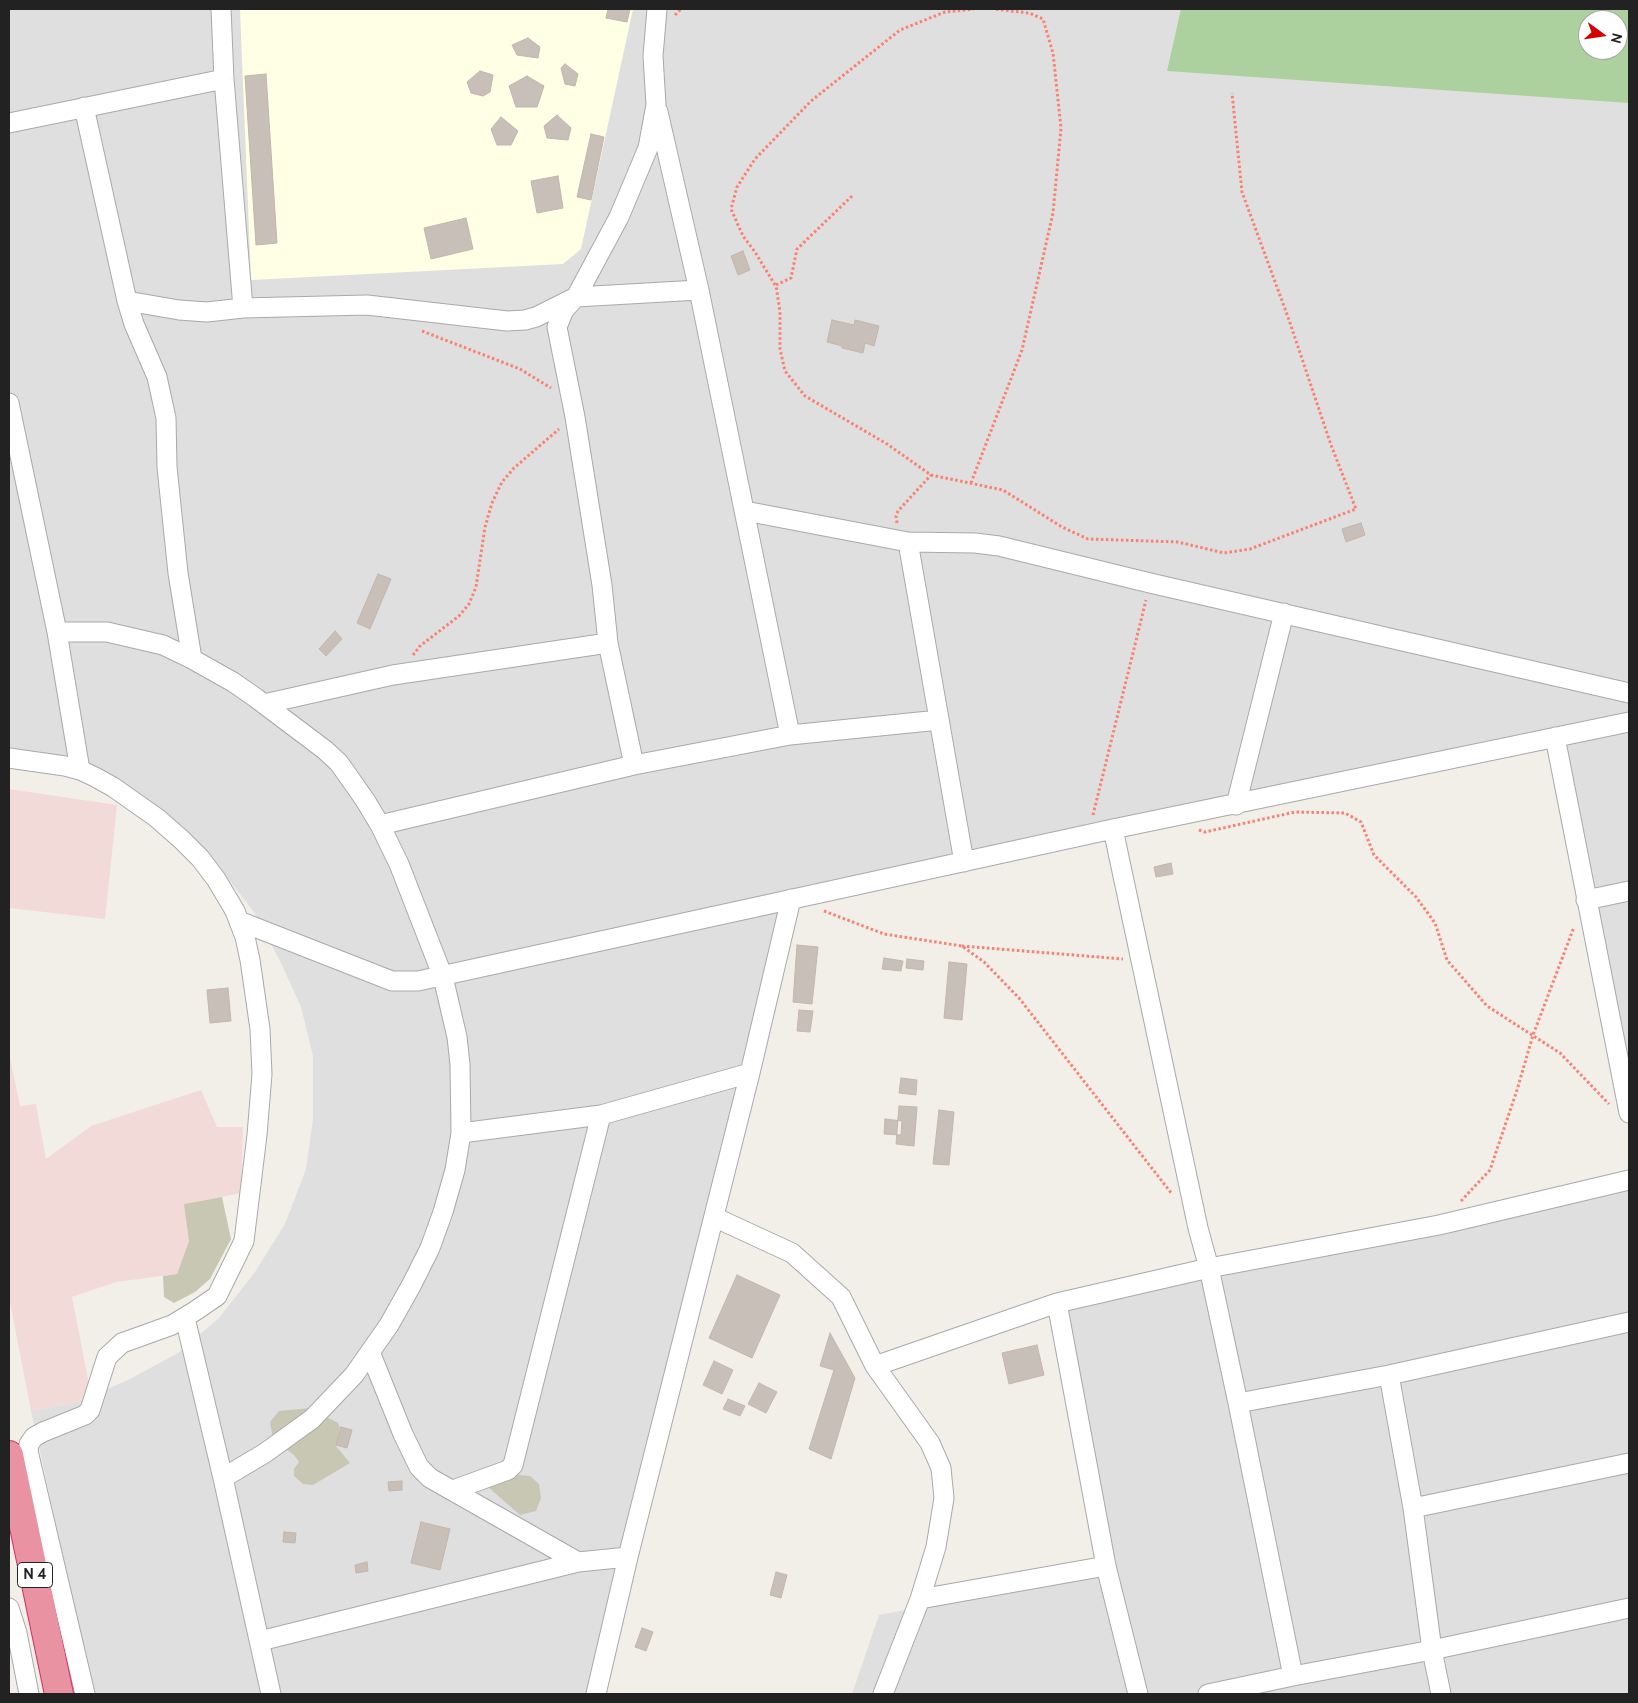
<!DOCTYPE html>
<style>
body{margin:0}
#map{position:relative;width:1638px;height:1703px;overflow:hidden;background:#f2efe9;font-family:Cabin,sans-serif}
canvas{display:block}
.frame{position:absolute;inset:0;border:10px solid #222;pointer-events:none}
.north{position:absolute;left:1578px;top:10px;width:50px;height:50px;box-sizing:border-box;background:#fff;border:1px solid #a7a7a7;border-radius:50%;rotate:104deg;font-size:14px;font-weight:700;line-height:20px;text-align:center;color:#222}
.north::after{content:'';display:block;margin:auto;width:18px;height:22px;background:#d40000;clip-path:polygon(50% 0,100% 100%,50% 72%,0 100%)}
</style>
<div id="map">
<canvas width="1638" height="1703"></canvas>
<div class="frame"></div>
<div class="north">N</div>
</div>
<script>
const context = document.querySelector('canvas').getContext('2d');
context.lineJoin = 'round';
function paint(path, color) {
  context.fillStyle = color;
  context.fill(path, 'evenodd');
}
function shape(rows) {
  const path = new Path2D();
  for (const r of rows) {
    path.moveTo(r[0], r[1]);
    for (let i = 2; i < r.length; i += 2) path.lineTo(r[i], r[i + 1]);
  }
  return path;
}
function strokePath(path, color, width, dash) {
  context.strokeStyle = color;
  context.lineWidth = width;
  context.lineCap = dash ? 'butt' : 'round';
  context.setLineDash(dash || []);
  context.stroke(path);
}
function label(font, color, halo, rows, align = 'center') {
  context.font = font + ' Cabin,sans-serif';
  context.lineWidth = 4.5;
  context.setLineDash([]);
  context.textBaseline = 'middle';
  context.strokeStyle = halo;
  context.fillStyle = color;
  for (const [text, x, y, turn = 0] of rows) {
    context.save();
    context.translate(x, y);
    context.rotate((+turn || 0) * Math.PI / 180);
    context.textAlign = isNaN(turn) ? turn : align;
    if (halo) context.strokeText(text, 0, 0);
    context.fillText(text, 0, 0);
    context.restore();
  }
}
const residential = shape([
 [9,9,1629,9,1629,1121,1555,742,791,903,591,1694,93,1694,31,1411,74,1403,128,1380,178,1353,219,1318,255,1272,285,1224,306,1169,313,1119,313,1056,301,1007,281,963,254,912,226,876,188,839,142,799,9,752],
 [1588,20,1618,20,1618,50,1588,50],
 [1629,1181,1629,1694,852,1694,879,1615,1113,1571,1060,1305]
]);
const commercial = shape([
 [9,789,117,805,105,919,9,908],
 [9,1053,20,1106,36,1104,46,1159,91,1126,201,1090,217,1127,243,1127,241,1193,185,1204,189,1241,177,1274,116,1282,72,1297,91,1395,74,1403,31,1411,9,1297]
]);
const education = shape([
 [240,9,633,9,581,249,563,264,251,280]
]);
const construction = shape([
 [222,1197,231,1239,210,1279,195,1292,174,1303,164,1297,163,1276,177,1274,189,1241,184,1204],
 [310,1408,338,1423,340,1428,336,1446,350,1463,313,1485,303,1484,294,1476,294,1469,299,1462,294,1455,273,1439,270,1422,279,1411],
 [505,1474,530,1476,539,1484,541,1498,536,1511,520,1515,488,1487]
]);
const forest = shape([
 [1181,9,1629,9,1629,103,1167,71],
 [1588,20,1618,20,1618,50,1588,50]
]);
const building = shape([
 [608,9,630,9,627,22,606,18,608,9],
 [528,38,540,47,538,58,517,55,512,45,528,38],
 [565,64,578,74,575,86,565,84,561,68,565,64],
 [480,71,493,75,490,92,483,96,471,93,467,82,480,71],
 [266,74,277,243,256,245,245,76,266,74],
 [527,76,544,86,537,107,516,107,509,86,527,76],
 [557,115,571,128,568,140,547,138,544,126,557,115],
 [501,117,518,131,511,145,497,145,491,129,501,117],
 [591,134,604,137,591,200,577,197,591,134],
 [558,176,563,208,537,213,531,181,558,176],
 [466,218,473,249,431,259,424,228,466,218],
 [743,251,750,270,738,275,731,256,743,251],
 [832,320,854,325,855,320,879,326,874,346,865,343,863,353,842,348,842,346,827,342,832,320],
 [1361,523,1365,535,1346,542,1342,529,1361,523],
 [378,574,391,579,370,629,357,623,378,574],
 [335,631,342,639,326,656,319,649,335,631],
 [1171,863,1173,874,1156,877,1154,867,1171,863],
 [797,945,818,947,812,1004,793,1002,797,945],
 [884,958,903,961,901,971,882,969,884,958],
 [907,959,924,961,923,970,906,968,907,959],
 [949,962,967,964,962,1020,944,1018,949,962],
 [228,988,231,1021,210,1023,207,990,228,988],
 [799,1010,813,1011,810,1032,797,1031,799,1010],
 [901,1078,917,1080,916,1095,899,1093,901,1078],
 [899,1106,917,1107,914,1146,896,1144,899,1106],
 [939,1110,954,1112,949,1165,933,1164,939,1110],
 [885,1119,902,1121,901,1135,884,1134,885,1119],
 [737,1275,780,1295,752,1358,709,1338,737,1275],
 [830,1333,855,1378,831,1459,809,1449,834,1370,820,1366,830,1333],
 [1037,1345,1044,1375,1009,1384,1002,1353,1037,1345],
 [714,1361,733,1370,722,1394,703,1385,714,1361],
 [759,1383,777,1392,766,1413,748,1404,759,1383],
 [728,1399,745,1406,740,1416,723,1409,728,1399],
 [341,1427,352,1430,347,1448,336,1445,341,1427],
 [402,1481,402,1490,389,1491,388,1482,402,1481],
 [421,1522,450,1529,440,1570,411,1563,421,1522],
 [284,1532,296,1533,295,1543,283,1542,284,1532],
 [367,1562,368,1571,356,1573,355,1565,367,1562],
 [776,1572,787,1575,781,1598,770,1595,776,1572],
 [642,1628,653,1632,646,1651,635,1647,642,1628]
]);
const path = shape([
 [675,15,681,9],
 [852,196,797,249,791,278,776,285,780,312,780,349,785,371,805,396,887,444,931,475,1003,490,1062,527,1088,539,1178,542,1224,553,1250,549,1356,509,1331,445,1288,317,1242,192,1232,93],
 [775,285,755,252,743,236,731,209,737,187,755,159,811,101,900,30,945,12,974,9],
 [422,331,520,369,551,388],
 [971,483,1022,350,1053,213,1061,128,1053,53,1043,19,1029,13,994,9],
 [897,523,896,516,898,511,931,475],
 [413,655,420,646,459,616,469,604,476,587,485,527,492,503,502,482,514,468,559,429],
 [1093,815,1146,600],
 [1199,830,1205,832,1295,812,1345,813,1361,822,1374,855,1416,897,1435,923,1447,960,1487,1006,1560,1053,1609,1104],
 [824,911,884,934,962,946,984,962,1019,998,1172,1194],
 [962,946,1123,959],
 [1461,1201,1490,1170,1517,1090,1533,1035,1574,927]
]);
const minor = shape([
 [221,9,224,79,243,308],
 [84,107,127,301,134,324,157,377,166,418,167,467,178,573,192,659],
 [658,112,699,290,790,735],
 [9,123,224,79],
 [127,301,179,310,207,312,243,308,367,305,507,321,525,320,536,317,576,297,699,290],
 [9,403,57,632,80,770],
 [745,511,908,542,975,543,999,546,1150,583,1629,693],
 [908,542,964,862],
 [57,632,107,632,163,645,192,659,233,682,256,698,325,750,339,763,365,800,380,825,399,864,443,977,457,1037,460,1064,461,1133,455,1170,443,1212,430,1248,412,1284,389,1325,354,1375,312,1419,265,1453,223,1478],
 [264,704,393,675,608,643],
 [1555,737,1629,1113],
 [9,758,65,766,80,770,95,777,113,787,157,818,182,840,200,858,216,879,235,911,245,937,250,960,260,1029,262,1074,257,1135,244,1241,217,1296,195,1311,172,1325,122,1343,107,1357,90,1410,85,1415,43,1432,34,1437,29,1444,28,1451,85,1694],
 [634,765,608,643,602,585,575,417,557,327,564,310,576,297,619,217,648,148,656,105,653,56,657,9],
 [1236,805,1284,613],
 [380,825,634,765,790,735,939,720],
 [1113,829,1198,1228,1209,1268,1238,1403,1293,1676],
 [1586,900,1629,891],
 [239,921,392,981,418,981,1113,829,1629,722],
 [461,1133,601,1115,750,1073],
 [714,1217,792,1253,841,1297,875,1366,930,1443,941,1468,944,1498,936,1547,920,1599,883,1694],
 [1057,1303,1106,1566,1138,1694],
 [185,1318,223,1478,271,1694],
 [370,1352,403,1434,419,1467,430,1478,578,1562],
 [875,1366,1057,1303,1209,1268,1439,1225,1629,1180],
 [1389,1375,1413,1508,1432,1650,1441,1694],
 [1238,1403,1389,1375,1629,1322],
 [453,1490,508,1470,513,1465,601,1115],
 [1413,1508,1629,1463],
 [920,1599,1106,1566],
 [9,1608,17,1633,29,1694],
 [260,1641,578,1562,628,1557],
 [596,1694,628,1557,750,1073,791,899],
 [1208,1694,1293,1676,1432,1650,1629,1608]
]);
const highway = shape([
 [9,1455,59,1694]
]);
const shields = [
 [35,1575,35]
];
const shieldNames = [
 ["N 4",35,1575]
];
paint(residential, '#e0dfdf');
paint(commercial, '#f2dad9');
paint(education, '#ffffe5');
paint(construction, '#c7c7b4');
paint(forest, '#add19e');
paint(building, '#c7bfb8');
strokePath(building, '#c4b6ab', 1);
strokePath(minor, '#a9a9a9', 21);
strokePath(highway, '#dc2a67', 30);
strokePath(path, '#fa8072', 3, [2.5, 2.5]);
strokePath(minor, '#fff', 19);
strokePath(highway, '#e892a2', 28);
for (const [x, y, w] of shields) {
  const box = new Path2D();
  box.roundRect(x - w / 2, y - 12.5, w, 25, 4);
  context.fillStyle = '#fff';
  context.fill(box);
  strokePath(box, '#222', 1);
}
label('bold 15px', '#222', null, shieldNames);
</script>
